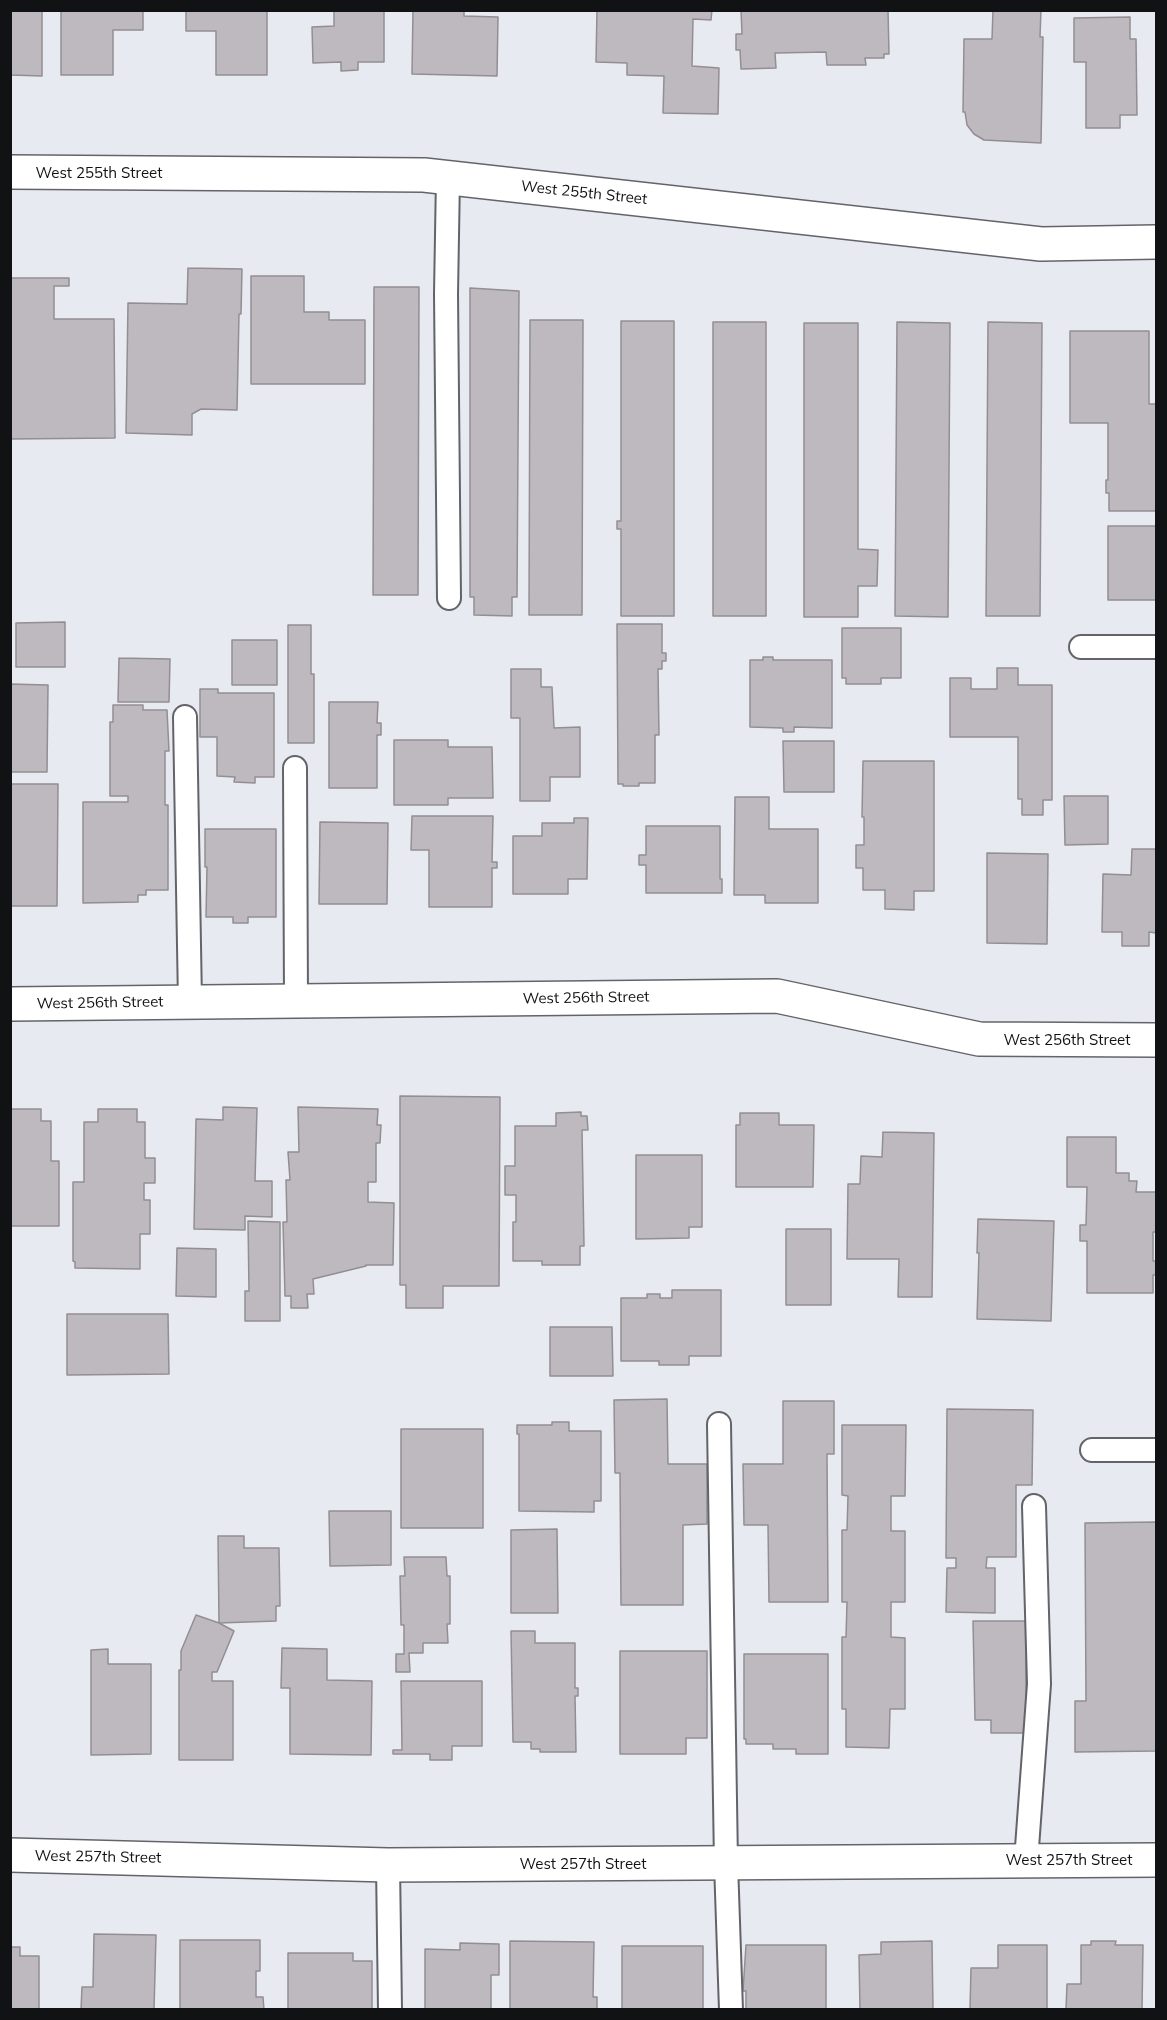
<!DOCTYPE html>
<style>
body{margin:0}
#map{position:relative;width:1167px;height:2020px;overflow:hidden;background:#e8eaf1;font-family:Mulish,sans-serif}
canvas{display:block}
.frame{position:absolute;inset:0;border:12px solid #111214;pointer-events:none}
</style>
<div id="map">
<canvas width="1167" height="2020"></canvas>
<div class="frame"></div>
</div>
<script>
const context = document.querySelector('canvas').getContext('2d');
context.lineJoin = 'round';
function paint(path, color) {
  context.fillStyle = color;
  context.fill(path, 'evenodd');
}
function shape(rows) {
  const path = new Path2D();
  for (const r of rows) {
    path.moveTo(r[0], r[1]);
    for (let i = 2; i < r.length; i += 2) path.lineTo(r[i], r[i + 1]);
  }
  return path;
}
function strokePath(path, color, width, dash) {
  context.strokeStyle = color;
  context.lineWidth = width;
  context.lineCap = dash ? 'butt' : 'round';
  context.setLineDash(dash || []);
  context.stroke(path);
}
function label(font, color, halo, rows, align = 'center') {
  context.font = font + ' Mulish,sans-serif';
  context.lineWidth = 5;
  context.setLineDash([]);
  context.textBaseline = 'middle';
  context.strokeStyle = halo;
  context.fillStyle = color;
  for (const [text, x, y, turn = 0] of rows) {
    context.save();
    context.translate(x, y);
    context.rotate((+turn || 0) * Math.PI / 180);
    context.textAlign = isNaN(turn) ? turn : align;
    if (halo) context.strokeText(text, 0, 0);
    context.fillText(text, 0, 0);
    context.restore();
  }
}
const building = shape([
 [10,10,42,10,42,76,10,75,10,10],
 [61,10,143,10,143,30,113,30,113,75,61,75,61,10],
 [186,10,267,10,267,75,216,75,216,31,186,31,186,10],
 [334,10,384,10,384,62,358,62,358,70,341,71,341,62,313,63,312,27,334,26,334,10],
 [413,10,464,10,464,16,498,17,497,76,412,74,413,10],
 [597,10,712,10,711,20,693,19,692,66,719,68,718,114,663,113,664,76,627,75,627,63,596,62,597,10],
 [741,10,888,10,889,54,884,54,884,58,865,58,866,65,827,65,826,52,775,53,776,68,741,69,740,50,736,50,736,34,742,34,741,10],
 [993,10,1041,10,1040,37,1043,37,1041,143,984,140,974,134,967,125,965,112,963,112,964,39,992,39,993,10],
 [1130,17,1130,39,1136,39,1137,115,1120,115,1120,128,1086,128,1086,62,1074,62,1074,18,1130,17],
 [188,268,242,269,241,314,239,314,237,410,201,409,192,414,192,435,126,433,128,303,187,304,188,268],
 [251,276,304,276,304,312,329,312,329,320,365,320,365,384,251,384,251,276],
 [10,278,69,278,69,286,54,286,54,319,114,319,115,438,10,439,10,278],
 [374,287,419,287,418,595,373,595,374,287],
 [470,288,519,291,517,597,512,597,512,616,474,615,474,597,470,597,470,288],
 [530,320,583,320,582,615,529,615,530,320],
 [621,321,674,321,674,616,621,616,621,529,617,529,617,521,621,521,621,321],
 [713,322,766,322,766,616,713,616,713,322],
 [897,322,950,323,948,617,895,616,897,322],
 [988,322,1042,323,1040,616,986,616,988,322],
 [804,323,858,323,858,549,878,550,877,586,858,586,858,617,804,617,804,323],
 [1070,331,1149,331,1149,404,1156,404,1156,511,1109,511,1109,493,1106,493,1106,480,1108,480,1108,423,1070,423,1070,331],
 [1108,526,1156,526,1156,600,1108,600,1108,526],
 [65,622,65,667,16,667,16,623,65,622],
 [617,624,662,624,662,653,666,653,666,661,662,661,662,669,658,669,659,735,655,735,655,783,639,783,639,786,623,786,623,784,618,784,617,624],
 [288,625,311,625,311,674,314,674,314,743,288,743,288,625],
 [842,628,901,628,901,678,881,678,881,684,846,684,846,678,842,678,842,628],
 [232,640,277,640,277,685,232,685,232,640],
 [763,657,773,657,773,660,832,660,832,728,794,727,794,732,783,732,783,728,750,727,750,660,763,660,763,657],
 [119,658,170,659,169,702,118,702,119,658],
 [997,668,1018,668,1018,685,1052,685,1052,800,1043,800,1043,815,1022,815,1022,799,1018,799,1018,737,950,737,950,678,971,678,971,689,997,689,997,668],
 [511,669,541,669,541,687,552,687,554,728,580,727,580,777,550,777,550,801,520,801,520,718,511,718,511,669],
 [10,684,48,685,47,772,10,772,10,684],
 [200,689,218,689,218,693,274,693,274,777,255,777,255,783,234,782,235,777,217,776,217,737,200,737,200,689],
 [329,702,378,702,377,723,381,723,381,735,377,735,377,788,329,788,329,702],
 [113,705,143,705,143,710,167,710,169,751,165,751,165,805,168,805,168,890,146,890,146,895,138,895,138,902,83,903,83,802,128,802,128,796,110,796,110,722,113,722,113,705],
 [394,740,448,740,448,747,492,747,493,798,448,798,448,805,394,805,394,740],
 [783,741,834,741,834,792,784,792,783,741],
 [863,761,934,761,934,891,914,891,914,910,885,909,885,890,863,890,863,868,856,868,856,845,864,845,864,817,862,817,863,761],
 [10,784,58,784,57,906,10,906,10,784],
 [1064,796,1108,796,1108,844,1065,845,1064,796],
 [735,797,769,797,769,829,818,829,818,903,765,903,765,895,734,895,735,797],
 [412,816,493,816,492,862,497,862,497,868,492,868,492,907,429,907,429,850,411,850,412,816],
 [574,818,588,818,587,879,568,879,568,894,513,894,513,836,542,836,542,823,574,823,574,818],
 [320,822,388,823,387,904,319,904,320,822],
 [646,826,720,826,720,879,722,879,722,893,646,893,646,865,639,865,639,855,646,855,646,826],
 [205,829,276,829,276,917,248,917,248,923,233,923,233,917,206,917,207,867,205,867,205,829],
 [1132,849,1156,849,1156,933,1149,932,1149,946,1122,946,1122,932,1102,932,1103,874,1131,875,1132,849],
 [987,853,1048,854,1047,944,987,943,987,853],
 [400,1096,500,1097,499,1286,443,1286,443,1308,406,1308,406,1285,400,1285,400,1096],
 [223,1107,257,1108,255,1181,272,1181,272,1217,245,1216,245,1230,194,1229,196,1119,223,1120,223,1107],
 [298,1107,378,1109,377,1125,381,1125,380,1143,376,1143,376,1182,368,1182,368,1202,394,1203,393,1265,366,1265,366,1266,313,1279,314,1294,307,1294,308,1308,291,1308,291,1296,285,1296,283,1222,287,1222,286,1180,290,1180,288,1152,299,1152,298,1107],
 [10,1109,41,1109,41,1121,51,1121,51,1161,59,1161,59,1226,10,1226,10,1109],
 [98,1109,137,1109,137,1122,145,1122,145,1158,155,1158,155,1183,144,1183,144,1200,150,1200,150,1234,140,1234,140,1269,75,1268,75,1262,73,1261,73,1182,84,1182,84,1122,98,1122,98,1109],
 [581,1112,581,1116,587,1116,588,1130,582,1130,584,1246,580,1246,580,1265,542,1265,542,1261,513,1261,513,1222,516,1222,516,1195,505,1195,505,1166,515,1166,515,1126,556,1126,556,1113,581,1112],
 [740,1113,779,1113,779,1125,814,1125,813,1187,736,1187,736,1125,740,1125,740,1113],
 [883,1132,934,1133,932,1297,898,1297,899,1259,847,1259,848,1184,860,1184,861,1156,882,1157,883,1132],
 [1067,1137,1116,1137,1116,1173,1129,1173,1129,1181,1137,1181,1136,1192,1156,1192,1156,1232,1153,1232,1153,1261,1156,1261,1156,1275,1153,1275,1153,1293,1087,1293,1087,1241,1080,1241,1080,1225,1086,1225,1087,1187,1067,1187,1067,1137],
 [636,1155,702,1155,702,1227,689,1227,689,1238,636,1239,636,1155],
 [978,1219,1054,1221,1051,1321,977,1319,979,1253,977,1253,978,1219],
 [248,1221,280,1222,280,1321,245,1321,245,1291,249,1291,248,1221],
 [786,1229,831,1229,831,1305,786,1305,786,1229],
 [177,1248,216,1249,216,1297,176,1296,177,1248],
 [672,1290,721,1290,721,1356,689,1356,689,1365,659,1365,659,1361,621,1361,621,1298,647,1298,647,1294,660,1294,660,1298,672,1298,672,1290],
 [67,1314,168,1314,169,1374,67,1375,67,1314],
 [550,1327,612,1327,613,1376,550,1376,550,1327],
 [667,1399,668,1464,707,1464,707,1524,683,1525,683,1605,621,1605,620,1473,615,1473,614,1400,667,1399],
 [783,1401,834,1401,834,1454,827,1454,828,1602,769,1602,768,1525,744,1525,743,1464,783,1464,783,1401],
 [947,1409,1033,1410,1032,1485,1016,1485,1016,1557,987,1557,986,1568,995,1568,995,1613,946,1612,947,1568,956,1568,956,1558,946,1558,947,1409],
 [552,1422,569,1422,569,1431,601,1431,601,1501,594,1501,594,1512,519,1511,519,1434,517,1434,517,1425,552,1425,552,1422],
 [842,1425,906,1425,905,1496,891,1496,891,1531,905,1531,905,1602,891,1602,891,1637,905,1638,905,1709,890,1709,889,1748,846,1747,846,1709,842,1709,842,1637,846,1637,847,1602,842,1602,842,1530,847,1530,848,1496,842,1495,842,1425],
 [401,1429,483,1429,483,1528,401,1528,401,1429],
 [329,1511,391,1511,391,1565,330,1566,329,1511],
 [1156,1522,1156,1751,1075,1752,1075,1701,1086,1701,1085,1523,1156,1522],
 [557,1529,558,1613,511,1613,511,1530,557,1529],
 [218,1536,244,1536,244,1548,279,1548,280,1606,276,1606,276,1621,219,1623,218,1536],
 [404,1557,446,1557,447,1576,450,1576,450,1624,447,1624,448,1643,423,1643,423,1653,409,1653,410,1672,396,1672,396,1654,404,1654,404,1625,401,1625,400,1576,405,1576,404,1557],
 [196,1615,219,1623,234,1631,217,1672,212,1672,212,1681,233,1681,233,1760,179,1760,179,1670,181,1670,181,1651,196,1615],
 [973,1621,1026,1621,1026,1733,991,1733,991,1720,975,1720,973,1621],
 [511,1631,535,1631,535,1643,575,1643,575,1688,578,1688,578,1696,575,1696,576,1752,540,1752,540,1749,531,1749,531,1742,513,1742,511,1631],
 [282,1648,327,1649,327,1680,372,1681,371,1755,290,1754,290,1688,281,1688,282,1648],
 [108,1649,108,1664,151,1664,151,1754,91,1755,91,1650,108,1649],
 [620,1651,707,1651,707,1738,686,1738,686,1754,620,1754,620,1651],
 [744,1654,828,1654,828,1754,796,1754,796,1749,773,1749,773,1744,746,1744,746,1739,744,1739,744,1654],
 [401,1681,482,1681,482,1746,452,1746,452,1760,430,1760,430,1754,393,1754,393,1750,402,1750,401,1681],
 [94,1934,156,1935,154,2010,81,2010,82,1987,93,1987,94,1934],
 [180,1940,260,1940,260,1971,256,1971,256,1997,263,1997,264,2010,180,2010,180,1940],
 [510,1941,594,1942,593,1997,597,1997,597,2010,510,2010,510,1941],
 [932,1941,933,2010,860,2010,859,1955,881,1954,881,1942,932,1941],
 [1091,1941,1116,1941,1115,1945,1143,1945,1142,2010,1066,2010,1067,1984,1081,1984,1081,1945,1091,1945,1091,1941],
 [460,1943,499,1944,499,1975,491,1975,491,2010,425,2010,425,1949,460,1950,460,1943],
 [746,1945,826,1945,826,2010,746,2010,746,1991,743,1991,746,1945],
 [998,1945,1047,1945,1047,2010,970,2010,971,1968,998,1968,998,1945],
 [622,1946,703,1946,703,2010,622,2010,622,1946],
 [10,1947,20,1947,20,1956,39,1956,39,2010,10,2010,10,1947],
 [288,1953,353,1953,353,1961,372,1961,372,2010,288,2010,288,1953]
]);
const lane = shape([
 [448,177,446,294,449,598],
 [1081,647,1156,647],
 [185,717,190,1002],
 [295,768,296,1001],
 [719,1424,726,1863,731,2010],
 [1092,1450,1156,1450],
 [1026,1861,1039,1684,1034,1506],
 [388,1865,390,2010]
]);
const street = shape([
 [10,172,424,175,1041,244,1156,242],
 [10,1004,777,996,979,1039,1156,1040],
 [10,1855,388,1865,1156,1860]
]);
const streetNames = [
 ["West 255th Street",99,173],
 ["West 255th Street",584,193,6],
 ["West 256th Street",586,998,-1],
 ["West 256th Street",100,1003,-1],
 ["West 256th Street",1067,1040],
 ["West 257th Street",98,1857,1],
 ["West 257th Street",1069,1860],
 ["West 257th Street",583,1864]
];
paint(building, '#beb9be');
strokePath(building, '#928e92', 1.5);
strokePath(lane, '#63646a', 26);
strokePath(street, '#63646a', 36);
strokePath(lane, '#fff', 22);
strokePath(street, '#fff', 33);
label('15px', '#111214', '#fff', streetNames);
</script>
